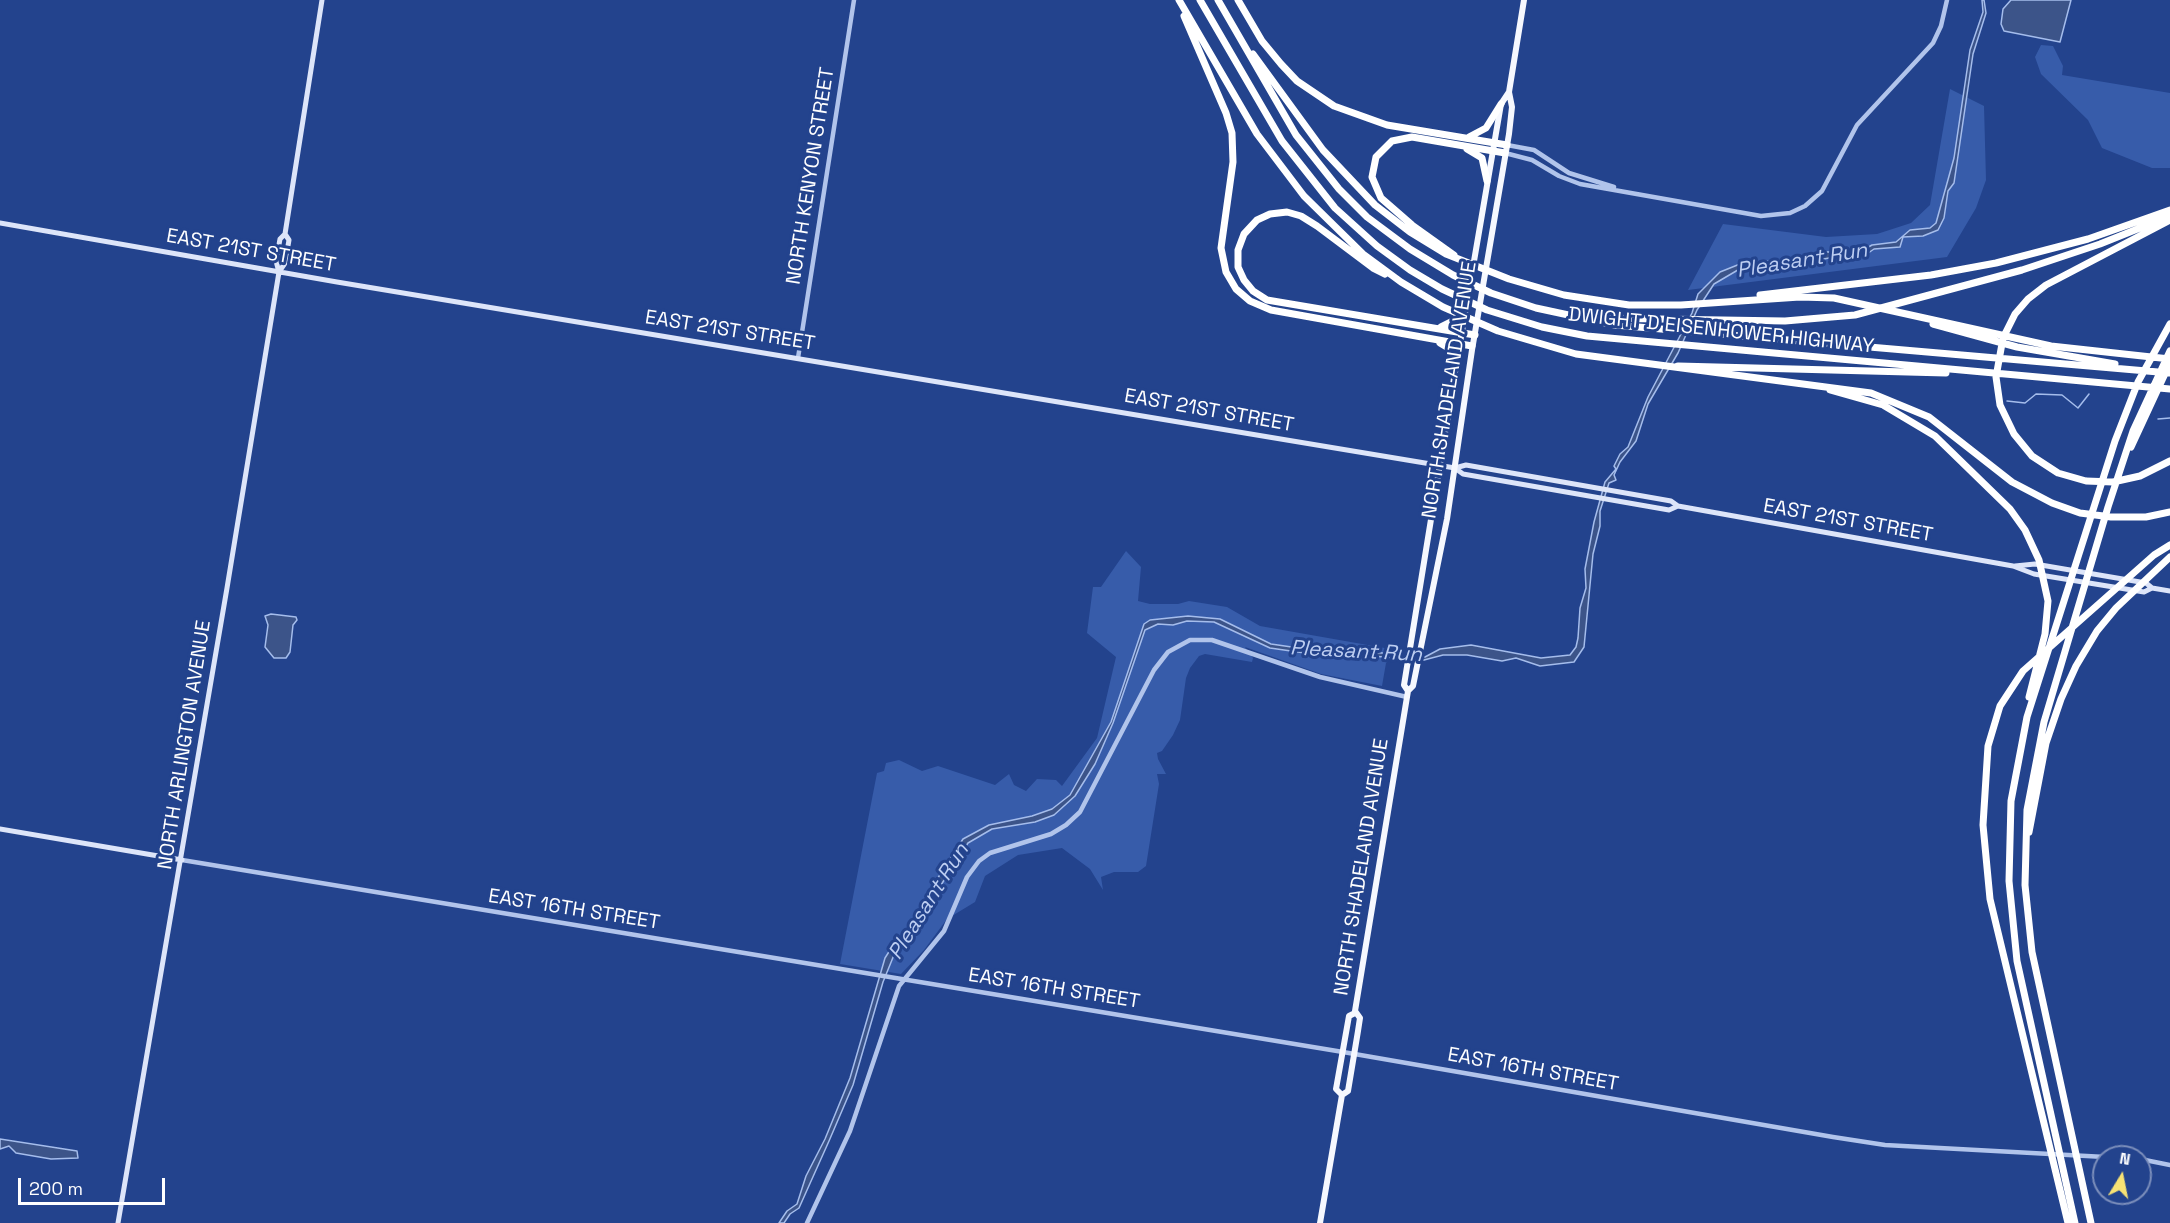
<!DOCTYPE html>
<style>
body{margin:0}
#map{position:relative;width:2170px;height:1223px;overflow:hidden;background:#23438d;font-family:"Space Grotesk",sans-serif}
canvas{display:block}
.north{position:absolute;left:2092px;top:1145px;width:60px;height:60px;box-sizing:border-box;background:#23438d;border:2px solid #7b8ebb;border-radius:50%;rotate:10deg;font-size:16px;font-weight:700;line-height:24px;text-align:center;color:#fff}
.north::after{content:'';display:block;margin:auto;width:21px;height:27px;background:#f7e274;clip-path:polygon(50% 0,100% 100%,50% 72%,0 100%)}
.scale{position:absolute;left:18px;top:1178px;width:147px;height:27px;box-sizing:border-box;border:3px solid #fff;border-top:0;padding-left:8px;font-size:18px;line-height:21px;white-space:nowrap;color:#fff;-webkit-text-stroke:4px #23438d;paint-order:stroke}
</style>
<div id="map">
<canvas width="2170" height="1223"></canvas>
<div class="north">N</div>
<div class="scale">200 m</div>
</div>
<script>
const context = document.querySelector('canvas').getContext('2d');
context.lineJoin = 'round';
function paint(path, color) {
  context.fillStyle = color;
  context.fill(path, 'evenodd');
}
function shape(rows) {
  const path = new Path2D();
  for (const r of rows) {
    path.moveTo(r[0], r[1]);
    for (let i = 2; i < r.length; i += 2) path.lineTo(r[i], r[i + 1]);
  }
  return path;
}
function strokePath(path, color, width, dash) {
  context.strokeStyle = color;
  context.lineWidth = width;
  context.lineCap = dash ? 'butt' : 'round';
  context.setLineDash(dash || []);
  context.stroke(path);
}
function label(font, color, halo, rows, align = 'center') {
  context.font = font + ' "Space Grotesk",sans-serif';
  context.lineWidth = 6;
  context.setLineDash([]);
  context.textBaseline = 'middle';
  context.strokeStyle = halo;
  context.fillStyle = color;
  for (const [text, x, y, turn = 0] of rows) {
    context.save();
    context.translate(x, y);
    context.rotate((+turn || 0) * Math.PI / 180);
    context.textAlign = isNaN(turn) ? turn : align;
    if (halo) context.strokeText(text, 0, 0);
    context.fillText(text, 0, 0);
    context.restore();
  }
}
const green = shape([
 [2041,45,2053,46,2063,66,2062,75,2170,93,2170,168,2152,168,2102,148,2088,120,2041,74,2035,57],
 [1950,89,1984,106,1986,180,1976,208,1947,257,1688,290,1723,224,1826,237,1877,234,1911,223,1930,205],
 [1126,551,1141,567,1138,601,1150,604,1178,604,1189,601,1227,607,1260,626,1396,650,1386,663,1382,686,1321,674,1245,647,1253,658,1252,662,1205,654,1199,656,1190,668,1186,678,1180,720,1173,735,1162,751,1157,753,1158,759,1166,774,1157,774,1159,784,1146,866,1138,872,1114,872,1101,877,1103,890,1090,869,1062,848,1018,855,985,876,975,902,947,919,924,950,901,974,840,964,877,773,884,771,886,763,899,760,922,771,938,766,995,785,1009,774,1014,785,1026,791,1037,779,1056,780,1062,786,1097,738,1116,657,1087,633,1093,587,1101,587]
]);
const water = shape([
 [1982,0,1984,0,1986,13,1973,54,1954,183,1948,191,1944,218,1938,230,1923,236,1903,237,1900,247,1874,249,1864,256,1839,256,1809,262,1743,267,1714,284,1697,310,1678,353,1648,404,1636,441,1620,462,1614,475,1616,480,1609,483,1600,511,1600,526,1593,554,1584,647,1574,662,1540,666,1516,658,1502,661,1467,655,1443,655,1424,660,1371,656,1326,656,1270,648,1214,622,1187,621,1173,625,1158,624,1145,630,1113,723,1095,764,1075,796,1054,815,1035,822,992,829,968,843,941,885,921,929,896,950,883,982,853,1085,829,1141,799,1208,790,1214,784,1223,779,1223,787,1211,797,1204,806,1176,825,1139,850,1078,885,958,892,947,916,925,934,884,963,839,989,825,1032,816,1052,809,1070,795,1111,722,1144,624,1150,620,1188,616,1220,619,1271,644,1326,652,1371,652,1425,657,1440,649,1471,645,1541,658,1570,655,1576,647,1578,638,1580,608,1586,588,1585,569,1594,522,1605,482,1616,469,1614,466,1620,454,1628,447,1648,397,1692,313,1698,294,1720,272,1740,264,1793,259,1827,252,1860,252,1872,245,1896,242,1910,230,1930,228,1936,223,1954,158,1970,50,1983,12,1982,0],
 [2011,0,2071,0,2060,42,2004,31,2001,24,2003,9,2011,0],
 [271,614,296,617,297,620,293,625,290,652,286,658,274,658,265,647,268,625,265,616,271,614],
 [0,1139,77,1151,78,1158,51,1159,16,1153,9,1146,0,1149,0,1139]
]);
const stream = shape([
 [2007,401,2025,403,2036,394,2062,395,2078,408,2089,394],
 [2158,419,2170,418]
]);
const tertiary = shape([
 [1507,145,1534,150,1569,173,1614,187],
 [1505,153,1532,160,1559,176,1580,184,1761,216,1790,213,1805,206,1822,191,1857,125,1933,43,1941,26,1947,0],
 [798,358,854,0],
 [182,860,1343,1052,1833,1137,1885,1145,2105,1157],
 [2140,1159,2170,1165],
 [807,1223,850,1131,899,986,944,931,967,877,979,861,990,853,1051,834,1066,825,1080,812,1154,670,1168,652,1190,640,1212,640,1320,677,1407,697]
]);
const secondary = shape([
 [0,223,337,282,1455,468,1466,465,1671,501,1678,506,2013,566,2034,574,2144,592,2152,588],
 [279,272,285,263,289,240,285,234],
 [1455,468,1463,474,1669,510,1678,506],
 [2015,566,2035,564,2146,583,2152,588,2170,591],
 [0,829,182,860],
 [118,1223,227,588,279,272,276,261,280,239,285,234,322,0]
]);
const primary = shape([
 [1408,691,1413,686,1447,519,1472,350,1509,134,1512,107,1509,92],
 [1342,1095,1348,1091,1358,1031,1360,1018,1355,1011,1408,691,1404,685,1456,366,1501,104,1509,92,1524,0],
 [1320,1223,1342,1095,1336,1089,1349,1016,1355,1013]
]);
const motorway = shape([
 [1179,0,1257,134,1304,196,1363,254,1401,282,1443,307,1498,331,1576,354,1871,393,1929,417,2012,482,2052,503,2080,513,2111,517,2146,517,2170,512],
 [1200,0,1282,141,1335,208,1377,246,1410,270,1442,289,1487,310,1542,327,1587,336,2170,389],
 [1218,0,1296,135,1339,189,1367,217,1410,249,1453,275,1491,293,1536,308,1615,325,2170,373],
 [1238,0,1262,41,1281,64,1297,81,1334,106,1387,125,1507,145],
 [1184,16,1226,113,1232,133,1233,162,1221,248,1226,272,1236,289,1250,301,1271,310,1472,346],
 [1253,54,1323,150,1375,205,1410,232,1446,254,1509,279,1564,295,1629,305,1681,305,1800,297,1834,298,2051,346,2170,359],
 [1469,137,1486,128,1501,104],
 [1467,149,1482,158,1487,181],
 [2170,220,2046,285,2028,299,2015,314,2003,338,1996,377,2000,405,2014,434,2032,456,2058,473,2086,481,2113,482,2140,476,2170,461],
 [1454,255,1412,225,1381,198,1372,177,1376,157,1392,141,1412,137,1505,153],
 [1385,274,1373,268,1317,226,1301,216,1287,212,1270,214,1257,220,1244,234,1238,250,1238,267,1244,280,1253,291,1267,300,1475,335],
 [1760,295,1931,275,1996,263,2088,239,2170,210],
 [1596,318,1785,321,1855,315,2022,270,2100,244,2170,216],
 [1933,324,2017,347,2115,364],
 [1441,327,1455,320,1468,297],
 [1440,343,1450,349,1456,366],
 [1678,366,1946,373],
 [1830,390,1883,405,1935,436,2010,509,2025,530,2039,560,2048,601,2045,634,2029,697],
 [2131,447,2170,363],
 [2029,832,2046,743,2061,699,2076,666,2097,631,2116,608,2170,557],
 [2068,1223,1990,899,1983,825,1988,746,2000,706,2023,671,2154,555,2170,545],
 [2075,1223,2017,961,2009,881,2011,801,2027,717,2115,441,2138,382,2170,324],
 [2091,1223,2032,952,2025,885,2027,810,2044,722,2108,507,2133,431,2170,351]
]);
const streetNames = [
 ["NORTH KENYON STREET",811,176,-81],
 ["EAST 21ST STREET",251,251,10],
 ["EAST 21ST STREET",730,331,9],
 ["DWIGHT D EISENHOWER HIGHWAY",1721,331,6],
 ["NORTH SHADELAND AVENUE",1450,390,-81],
 ["EAST 21ST STREET",1209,411,10],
 ["EAST 21ST STREET",1848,521,10],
 ["NORTH ARLINGTON AVENUE",185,745,-81],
 ["NORTH SHADELAND AVENUE",1362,867,-81],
 ["EAST 16TH STREET",574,910,9],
 ["EAST 16TH STREET",1054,989,9],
 ["EAST 16TH STREET",1533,1070,10]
];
const waterNames = [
 ["Pleasant Run",1802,261,-9],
 ["Pleasant Run",1356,652,3],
 ["Pleasant Run",929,902,-58]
];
paint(green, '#375caa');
paint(water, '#3c5489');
strokePath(water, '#a5bdec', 1.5);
strokePath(stream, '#a5bdec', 1.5);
strokePath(tertiary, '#b1c4eb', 4.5);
strokePath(secondary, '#dde5f9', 5);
strokePath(primary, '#f6f8fe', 6);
strokePath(motorway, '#fff', 7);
label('20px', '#fff', '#23438d', streetNames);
label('italic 21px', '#bdcef2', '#23438d', waterNames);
</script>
